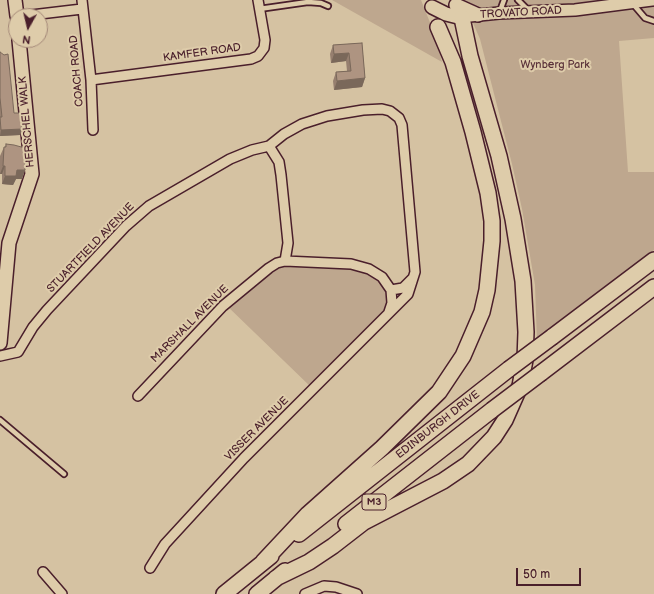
<!DOCTYPE html>
<style>
body{margin:0}
#map{position:relative;width:654px;height:594px;overflow:hidden;background:#d5c2a2;font-family:"Balsamiq Sans",sans-serif}
canvas{display:block}
.north{position:absolute;left:8px;top:8px;width:40px;height:40px;box-sizing:border-box;background:#deccaa;border:1px solid #a38777;border-radius:50%;rotate:188deg;font-size:11px;font-weight:700;line-height:16px;text-align:center;color:#4a1f2b}
.north::after{content:'';display:block;margin:auto;width:14px;height:18px;background:#4a1f2b;clip-path:polygon(50% 0,100% 100%,50% 72%,0 100%)}
.scale{position:absolute;left:516px;top:568px;width:65px;height:18px;box-sizing:border-box;border:2px solid #4a1f2b;border-top:0;padding-left:5px;font-size:12px;line-height:14px;white-space:nowrap;color:#4a1f2b;-webkit-text-stroke:3px #deccaa;paint-order:stroke}
</style>
<div id="map">
<canvas width="654" height="594"></canvas>
<div class="north">N</div>
<div class="scale">50 m</div>
</div>
<script>
const context = document.querySelector('canvas').getContext('2d');
context.lineJoin = 'round';
function paint(path, color) {
  context.fillStyle = color;
  context.fill(path, 'evenodd');
}
function shape(rows) {
  const path = new Path2D();
  for (const r of rows) {
    path.moveTo(r[0], r[1]);
    for (let i = 2; i < r.length; i += 2) path.lineTo(r[i], r[i + 1]);
  }
  return path;
}
function strokePath(path, color, width, dash) {
  context.strokeStyle = color;
  context.lineWidth = width;
  context.lineCap = dash ? 'butt' : 'round';
  context.setLineDash(dash || []);
  context.stroke(path);
}
function label(font, color, halo, rows, align = 'center') {
  context.font = font + ' "Balsamiq Sans",sans-serif';
  context.lineWidth = 4;
  context.setLineDash([]);
  context.textBaseline = 'middle';
  context.strokeStyle = halo;
  context.fillStyle = color;
  for (const [text, x, y, turn = 0] of rows) {
    context.save();
    context.translate(x, y);
    context.rotate((+turn || 0) * Math.PI / 180);
    context.textAlign = isNaN(turn) ? turn : align;
    if (halo) context.strokeText(text, 0, 0);
    context.fillText(text, 0, 0);
    context.restore();
  }
}
const green = shape([
 [332,0,421,0,435,35,442,62],
 [463,0,654,0,654,38,619,41,628,172,654,172,654,250,537,342,535,285,522,209,512,164,480,39],
 [271,265,364,268,388,286,388,312,313,389,225,304]
]);
const service = shape([
 [518,0,528,10],
 [633,4,645,18,654,21],
 [259,9,308,2,321,3,328,6],
 [500,11,504,0],
 [0,420,64,474]
]);
const minor = shape([
 [82,0,91,80,93,130],
 [23,16,82,9],
 [91,80,251,59,258,56,264,48,265,40,258,0],
 [285,261,351,264,369,269,382,277,391,290,392,303,389,312],
 [391,290,403,288,412,279],
 [0,356,18,352,33,327,47,310,126,226,149,206,230,159,252,150,269,146,284,134,302,124,327,116,363,110,382,109,390,111,399,118,402,125,415,272,408,294,244,458,165,544,150,568],
 [138,396,223,306,269,268,277,263,285,261,288,243,281,175,279,162,269,146],
 [43,572,62,594],
 [305,594,324,586,336,587,357,594]
]);
const tertiary = shape([
 [470,16,499,13,575,10,652,0]
]);
const secondary = shape([
 [15,0,17,16],
 [456,5,478,15],
 [432,7,446,14,462,18],
 [0,343,9,243,32,174,19,40]
]);
const trunk = shape([
 [552,337,654,260],
 [541,373,654,287],
 [346,524,492,410],
 [299,534,509,369],
 [263,562,308,514,382,448,439,392,463,356,482,312,487,290,492,241,492,221,488,193,473,132,453,62,438,27],
 [276,578,309,562,333,546,364,522,443,481,468,464,494,437,505,420,520,386,525,360,526,332,523,281,513,219,499,156,470,56,462,18],
 [224,594,271,556],
 [257,594,285,571]
]);
const trunkBridge = shape([
 [509,369,552,337],
 [492,410,541,373]
]);
const wall = shape([
 [362,43,365,78,362,87,334,90,333,81,336,72,347,71,346,61,331,63,330,54,333,45],
 [0,52,14,113,22,129,20,135,0,136],
 [6,144,25,170,22,179,16,179,13,185,2,184,2,174,0,174,0,156,4,147,5,147]
]);
const shadedWall = shape([
 [349,53,346,61,331,63,334,54],
 [365,78,362,87,334,90,337,81],
 [22,129,20,135,0,136,1,130],
 [3,166,5,166,2,174,0,174],
 [17,170,25,170,22,179,16,179,13,185,2,184,5,176]
]);
const building = shape([
 [362,43,365,78,337,81,336,72,351,71,349,53,334,54,333,45,362,43],
 [0,52,4,55,8,54,14,113,21,113,22,129,1,130,0,117,2,117,0,98,0,52],
 [6,144,14,145,25,148,25,170,17,170,16,176,5,176,5,166,3,166,4,147,6,147,6,144]
]);
const shields = [
 [374,502,24]
];
const shieldNames = [
 ["M3",374,502]
];
const streetNames = [
 ["TROVATO ROAD",521,13,-3],
 ["KAMFER ROAD",202,53,-8],
 ["COACH ROAD",77,71,-95],
 ["HERSCHEL WALK",27,122,-95],
 ["STUARTFIELD AVENUE",91,248,-46],
 ["MARSHALL AVENUE",190,324,-45],
 ["EDINBURGH DRIVE",438,425,-38],
 ["VISSER AVENUE",257,429,-45]
];
const parkNames = [
 ["Wynberg Park",555,65]
];
paint(green, '#bea78e');
strokePath(service, '#4a1f2b', 8);
strokePath(minor, '#4a1f2b', 12);
strokePath(tertiary, '#4a1f2b', 14);
strokePath(secondary, '#4a1f2b', 16);
strokePath(trunk, '#4a1f2b', 18);
strokePath(service, '#deccaa', 4.5);
strokePath(minor, '#deccaa', 9);
strokePath(tertiary, '#deccaa', 11);
strokePath(secondary, '#deccaa', 13);
strokePath(trunk, '#deccaa', 15);
strokePath(trunkBridge, '#4a1f2b', 18, []);
strokePath(trunkBridge, '#deccaa', 15);
paint(wall, '#967f6f');
paint(shadedWall, '#7a685a');
paint(building, '#ae9481');
strokePath(building, '#7a685a', 1);
for (const [x, y, w] of shields) {
  const box = new Path2D();
  box.roundRect(x - w / 2, y - 8, w, 16, 3);
  context.fillStyle = '#deccaa';
  context.fill(box);
  strokePath(box, '#4a1f2b', 1);
}
label('bold 10px', '#4a1f2b', null, shieldNames);
label('11px', '#4a1f2b', '#deccaa', streetNames);
label('11px', '#5b333a', '#deccaa', parkNames);
</script>
